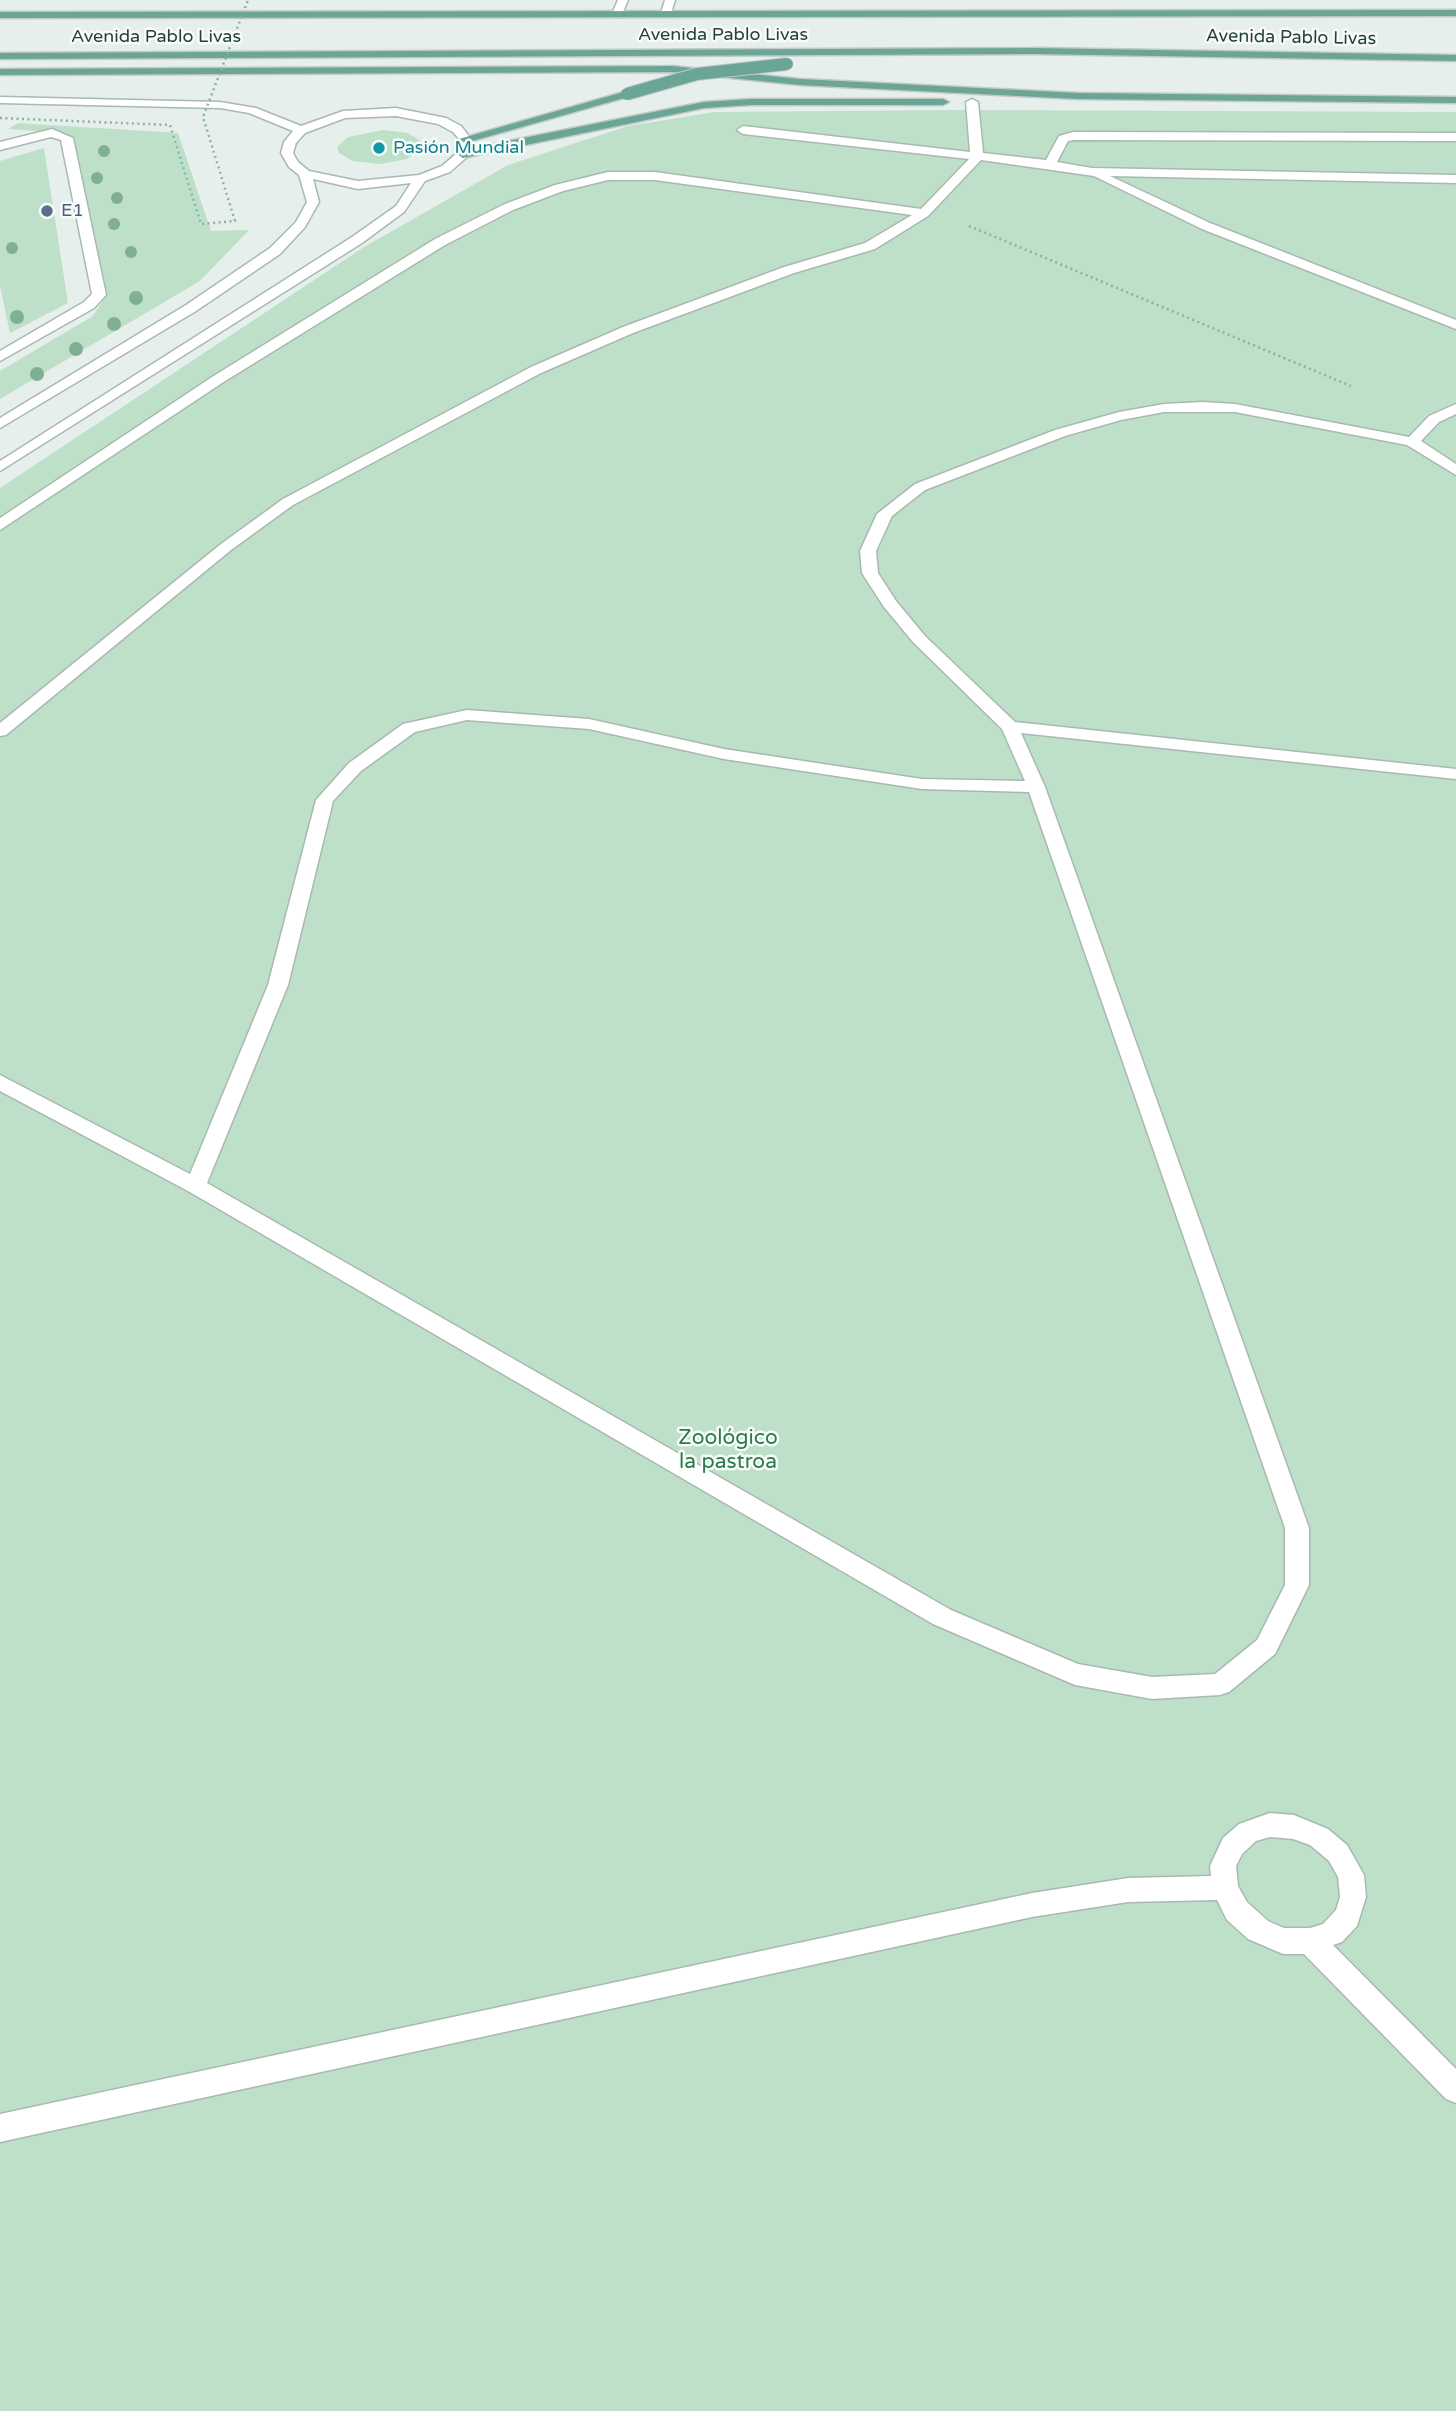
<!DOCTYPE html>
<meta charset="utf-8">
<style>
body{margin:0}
canvas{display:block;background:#e6efeb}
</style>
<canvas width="1456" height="2411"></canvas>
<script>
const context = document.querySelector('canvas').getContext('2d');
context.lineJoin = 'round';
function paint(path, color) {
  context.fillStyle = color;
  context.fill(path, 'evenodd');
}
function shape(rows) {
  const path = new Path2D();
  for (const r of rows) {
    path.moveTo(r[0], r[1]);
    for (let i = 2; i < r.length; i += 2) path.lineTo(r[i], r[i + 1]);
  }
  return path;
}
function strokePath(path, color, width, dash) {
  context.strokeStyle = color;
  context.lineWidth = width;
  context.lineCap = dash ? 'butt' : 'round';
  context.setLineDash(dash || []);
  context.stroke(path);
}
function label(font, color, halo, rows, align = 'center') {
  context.font = font + ' "Varela Round",sans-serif';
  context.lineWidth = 5;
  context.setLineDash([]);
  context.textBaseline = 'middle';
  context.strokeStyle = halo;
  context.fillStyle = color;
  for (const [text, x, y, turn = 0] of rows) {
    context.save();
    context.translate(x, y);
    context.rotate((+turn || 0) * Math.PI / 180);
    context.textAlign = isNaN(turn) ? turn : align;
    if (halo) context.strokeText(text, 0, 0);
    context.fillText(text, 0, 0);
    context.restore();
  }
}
const green = shape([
 [962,110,1456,112,1456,2411,0,2411,0,488,364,247,508,165,628,126,715,112],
 [18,123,178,133,211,231,249,230,200,281,0,399,0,371,93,316,104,299,82,191,64,133,8,129],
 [383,130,408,133,422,142,421,149,407,159,380,164,353,161,339,153,337,147,348,137],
 [44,148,68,303,10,333,0,286,0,161]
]);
const path = shape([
 [969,226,1351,386]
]);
const minor = shape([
 [618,0,628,0,622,14,617,17,612,14,618,0],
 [665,0,675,0,671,13,666,16,661,13,665,0],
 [0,97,220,102,256,108,301,126,343,111,396,108,446,118,461,126,471,139,467,157,450,172,425,181,404,212,362,243,0,471,0,461,352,237,396,206,411,183,358,189,313,179,319,202,305,227,280,254,196,311,0,428,0,418,186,305,270,248,296,222,307,202,299,175,289,167,281,153,284,142,293,131,249,113,220,108,0,103,0,97],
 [396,116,438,124,453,132,459,139,457,153,442,166,419,175,358,181,309,171,298,162,293,153,296,143,305,133,345,118,396,116],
 [972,99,978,102,983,153,1046,160,1059,136,1073,132,1456,133,1456,141,1074,140,1068,141,1057,162,1092,168,1456,175,1456,183,1110,176,1210,223,1456,320,1456,329,1202,229,1094,176,981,160,928,216,875,249,794,273,633,333,541,373,293,505,231,550,6,735,0,736,0,723,221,544,283,499,531,367,623,327,784,267,865,243,912,215,655,180,608,180,563,191,513,210,445,245,222,383,0,530,0,518,212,377,435,239,505,204,555,185,608,172,655,172,921,209,969,159,743,134,737,130,743,126,970,152,966,102,972,99],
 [52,129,73,138,106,295,94,308,0,361,0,351,84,302,92,294,61,140,51,137,0,150,0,142,52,129],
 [1203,402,1235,404,1409,437,1429,416,1456,404,1456,414,1439,422,1421,441,1456,464,1456,475,1407,445,1235,412,1164,412,1121,420,1065,436,925,490,892,516,876,551,878,573,896,601,925,636,1015,722,1456,769,1456,779,1021,733,1045,787,1309,1528,1309,1585,1275,1654,1229,1692,1220,1695,1152,1699,1075,1685,933,1624,188,1191,0,1091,0,1075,190,1174,268,985,316,800,349,763,403,724,467,710,589,719,724,749,922,779,1025,781,1002,729,913,642,884,607,862,573,860,551,877,514,915,484,1055,430,1119,412,1164,404,1203,402],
 [467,720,589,729,724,759,922,789,1029,792,1285,1528,1285,1585,1257,1640,1215,1674,1152,1677,1078,1664,951,1610,207,1183,288,985,333,801,361,771,415,732,467,720],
 [1270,1813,1294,1815,1328,1829,1347,1845,1364,1875,1366,1897,1357,1926,1342,1942,1333,1945,1456,2069,1456,2103,1446,2099,1304,1954,1283,1954,1248,1939,1227,1920,1217,1900,1128,1902,1032,1917,0,2142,0,2114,1032,1893,1128,1878,1211,1876,1210,1866,1223,1838,1239,1824,1270,1813],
 [1270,1837,1293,1839,1310,1845,1329,1861,1338,1877,1340,1897,1336,1910,1323,1924,1310,1928,1284,1928,1268,1921,1247,1902,1238,1886,1236,1866,1242,1854,1256,1841,1270,1837]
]);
const major = shape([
 [1456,10,1456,16,0,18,0,12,1456,10],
 [1035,48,1456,55,1456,61,1035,54,0,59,0,53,1035,48],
 [672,66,800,79,1078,93,1456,97,1456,103,1078,99,800,85,672,72,0,75,0,69,672,66],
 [627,91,631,92,631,96,465,143,459,139,627,91],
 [751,99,943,99,949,102,943,105,751,105,704,108,463,158,457,154,463,150,704,102,751,99]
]);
const pathBridge = shape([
 [0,118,170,125,201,224,235,221,203,117,248,0]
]);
const majorBridge = shape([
 [627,94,697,74,787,64]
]);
const trees = [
 [104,151,6],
 [97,178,6],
 [117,198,6],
 [114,224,6],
 [12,248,6],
 [131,252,6],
 [136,298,7],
 [17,317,7],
 [114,324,7],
 [76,349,7],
 [37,374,7]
];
const markers = [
 [379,148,7,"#0f9aa8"],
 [47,211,7,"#5c6f8a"]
];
const farStreetnames = [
 ["Avenida Pablo Livas",723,35],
 ["Avenida Pablo Livas",156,37],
 ["Avenida Pablo Livas",1291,38,1]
];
const farCulturenames = [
 ["Pasión Mundial",393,148]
];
const farServicenames = [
 ["E1",61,211]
];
const parkNames = [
 ["Zoológico",728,1438],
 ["la pastroa",728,1462]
];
paint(green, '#bfe0c8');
strokePath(minor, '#a8b8b2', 3);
strokePath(major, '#c2cac8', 3);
strokePath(path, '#86b3a5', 2.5, [2, 3.5]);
paint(minor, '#fff');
paint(major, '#6aa596');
strokePath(majorBridge, '#c2cac8', 14, []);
strokePath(pathBridge, '#86b3a5', 2.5, [2, 3.5]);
strokePath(majorBridge, '#6aa596', 12);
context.fillStyle = '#80af93';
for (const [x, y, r] of trees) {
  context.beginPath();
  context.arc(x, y, r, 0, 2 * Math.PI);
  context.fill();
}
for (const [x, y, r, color] of markers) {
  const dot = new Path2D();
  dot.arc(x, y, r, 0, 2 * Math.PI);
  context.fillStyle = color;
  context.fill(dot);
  strokePath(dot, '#f7fbf9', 2.5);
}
label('18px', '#24423a', '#f7fbf9', farStreetnames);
label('18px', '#0d838f', '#f7fbf9', farCulturenames, 'left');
label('18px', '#4e5e75', '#f7fbf9', farServicenames, 'left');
label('21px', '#2d7a4b', '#f7fbf9', parkNames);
</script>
